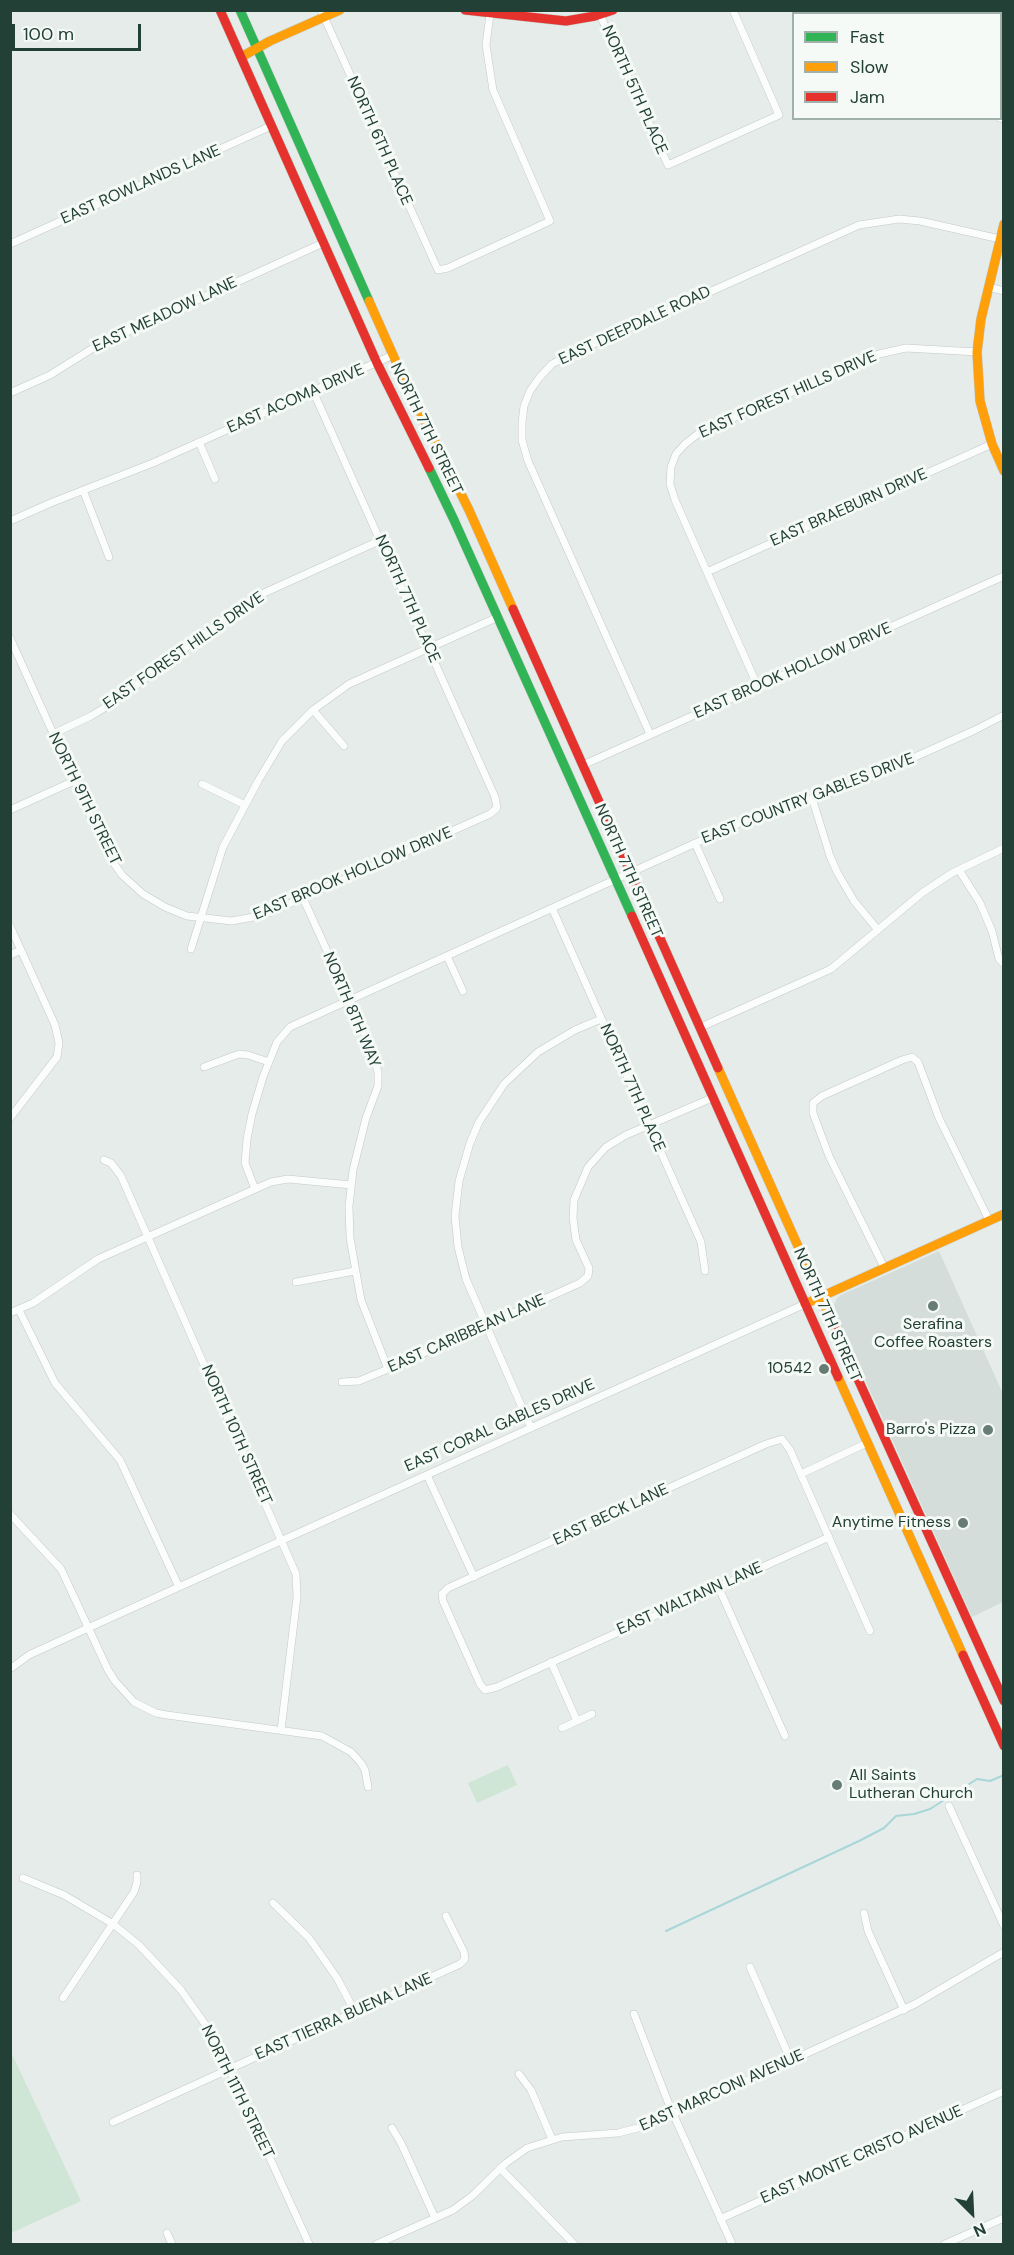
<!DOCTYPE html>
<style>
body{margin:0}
#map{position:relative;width:1014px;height:2255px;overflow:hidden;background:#e6ece9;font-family:"DM Sans",sans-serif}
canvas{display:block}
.frame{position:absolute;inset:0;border:12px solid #234036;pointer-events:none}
.legend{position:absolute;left:792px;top:12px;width:210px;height:108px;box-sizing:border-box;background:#f5faf7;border:2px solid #a1b0aa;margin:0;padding:8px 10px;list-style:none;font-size:18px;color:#234036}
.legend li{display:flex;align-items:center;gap:12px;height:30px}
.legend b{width:30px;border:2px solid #a1b0aa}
.north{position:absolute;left:942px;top:2183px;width:60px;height:60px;-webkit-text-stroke:4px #f5faf7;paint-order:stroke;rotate:156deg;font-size:16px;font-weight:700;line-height:24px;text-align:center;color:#234036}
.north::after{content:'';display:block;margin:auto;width:21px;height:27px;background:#234036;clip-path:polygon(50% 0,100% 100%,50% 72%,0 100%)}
.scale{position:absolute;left:12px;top:24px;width:129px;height:27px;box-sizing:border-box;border:3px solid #234036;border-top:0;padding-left:8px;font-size:18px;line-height:21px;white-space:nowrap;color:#234036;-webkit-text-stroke:4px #f5faf7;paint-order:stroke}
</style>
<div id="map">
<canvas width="1014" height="2255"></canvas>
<div class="frame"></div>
<ul class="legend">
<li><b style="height:8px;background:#30b455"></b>Fast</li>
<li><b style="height:8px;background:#ff9f0a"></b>Slow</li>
<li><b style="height:8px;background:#e5322d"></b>Jam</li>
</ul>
<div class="north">N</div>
<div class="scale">100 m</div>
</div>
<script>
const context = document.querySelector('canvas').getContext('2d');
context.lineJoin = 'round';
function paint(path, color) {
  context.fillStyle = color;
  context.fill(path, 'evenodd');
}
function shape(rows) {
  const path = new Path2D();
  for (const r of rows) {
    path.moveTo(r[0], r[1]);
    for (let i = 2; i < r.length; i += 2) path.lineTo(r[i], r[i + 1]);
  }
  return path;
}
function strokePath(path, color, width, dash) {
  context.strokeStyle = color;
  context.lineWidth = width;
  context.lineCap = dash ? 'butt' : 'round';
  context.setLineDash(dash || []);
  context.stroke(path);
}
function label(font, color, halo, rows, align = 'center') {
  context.font = font + ' "DM Sans",sans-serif';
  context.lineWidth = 6;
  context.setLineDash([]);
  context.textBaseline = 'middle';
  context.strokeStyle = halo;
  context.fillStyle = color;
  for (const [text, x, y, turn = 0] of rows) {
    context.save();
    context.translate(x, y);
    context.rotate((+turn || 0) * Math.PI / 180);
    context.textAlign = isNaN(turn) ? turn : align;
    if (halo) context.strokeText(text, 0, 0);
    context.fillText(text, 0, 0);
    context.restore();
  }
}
const built = shape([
 [939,1251,1003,1394,1003,1602,972,1617,836,1315,834,1305,837,1298,841,1295]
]);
const green = shape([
 [508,1765,517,1785,477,1803,468,1783],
 [10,2050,81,2201,11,2233,10,2233]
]);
const stream = shape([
 [666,1931,859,1841,884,1828,896,1816,914,1814,930,1809,977,1779,990,1781,1004,1775]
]);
const street = shape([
 [321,10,438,270,448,268,550,221,493,90,486,45,490,14],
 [859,10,861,14],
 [600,15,668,165,779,115,733,10],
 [1000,118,1004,119],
 [10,244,271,126],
 [988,287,1004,291],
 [10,393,50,375,98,345,323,243],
 [199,442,215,479],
 [83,490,109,557],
 [10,521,53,502,153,463,393,355],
 [707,572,992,444],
 [10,638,108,855,122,875,143,894,165,907,187,916,232,921,264,915,490,814,497,808,495,797,313,391],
 [758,687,675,500,670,484,671,467,676,454,685,444,699,433,879,354,906,348,977,352],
 [313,710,344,746],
 [53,734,91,716,114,702,217,624,264,593,381,540],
 [650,734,528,461,522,440,522,423,524,406,530,391,539,378,552,364,569,355,859,225,899,219,920,221,1000,239],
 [583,765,1004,576],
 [202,784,245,805],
 [812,798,830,856,837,872,854,901,878,930],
 [10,810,74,781],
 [695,843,720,899],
 [959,870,980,903,992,931,999,959,1004,964],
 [303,898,371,1048,378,1072,378,1086,366,1118,353,1170,349,1206,350,1238,361,1300,388,1369],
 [552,908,701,1242,705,1271],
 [10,926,55,1025,59,1043,57,1057,10,1118],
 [191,949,223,847,258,781,282,741,313,710,349,684,498,617],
 [10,955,21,950],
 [447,956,463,991],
 [701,1027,831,969,922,893,952,873,1004,848],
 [204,1067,239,1054,248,1055,269,1062],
 [104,1160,111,1163,121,1176,296,1574,297,1597,281,1730],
 [255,1189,245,1163,247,1139,252,1114,263,1077,277,1042,290,1027,753,817,827,794,875,775,975,730,1004,715],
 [884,1267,829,1156,813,1113,813,1103,822,1096,902,1060,912,1057,918,1062,939,1118,989,1220],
 [296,1282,355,1271],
 [19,1310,55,1383,120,1460,179,1587],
 [10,1313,33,1303,98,1259,271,1182,288,1179,351,1185],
 [342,1382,359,1381,388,1369,580,1283,588,1276,589,1268,576,1240,573,1218,574,1200,588,1167,606,1147,626,1135,712,1098],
 [531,1428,466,1279,458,1247,455,1216,459,1181,470,1143,479,1122,504,1084,538,1052,575,1030,601,1019],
 [801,1474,867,1443],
 [427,1475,474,1577],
 [10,1514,61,1569,108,1670,115,1681,134,1702,156,1713,167,1715,322,1736,351,1752,361,1763,365,1770,368,1787],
 [829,1537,497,1687,485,1690,480,1684,443,1601,442,1594,448,1588,766,1444,782,1439,790,1450,833,1547,870,1631],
 [718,1586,785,1736],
 [551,1662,577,1721],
 [10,1669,29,1655,77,1633,805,1304],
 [562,1728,592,1714],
 [949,1806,1004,1926],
 [23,1878,64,1895,113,1924,139,1945,181,1990,212,2034,223,2055,309,2244],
 [273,1903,309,1938,337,1978,355,2012],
 [864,1913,868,1931,904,2010],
 [750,1967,791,2061],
 [63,1998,134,1892,137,1882,137,1875],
 [634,2014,670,2107,732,2244],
 [519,2074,531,2090,552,2139],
 [113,2122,460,1964,465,1959,464,1952,446,1916],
 [392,2128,401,2143,435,2218],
 [500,2168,574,2244],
 [720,2219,1004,2091],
 [167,2233,172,2244],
 [377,2244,453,2210,472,2196,506,2163,527,2148,562,2137,618,2133,649,2125,915,2004,1004,1952],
 [945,2244,1004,2218]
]);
const fast = shape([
 [240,10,369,301],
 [429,468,454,520,632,916]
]);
const slow = shape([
 [241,57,270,41,340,10],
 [1004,224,981,319,977,352,980,401,992,444,1004,471],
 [369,301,401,373,469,510,513,609],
 [718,1068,828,1313],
 [805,1304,1004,1214],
 [838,1377,963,1655]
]);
const jam = shape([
 [220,10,377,363,429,468],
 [465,10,566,21,595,16,613,10],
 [513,609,718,1068],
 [632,916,838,1377],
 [828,1313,1004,1701],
 [963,1655,1004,1746]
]);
const markers = [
 [933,1306,6,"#677c75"],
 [824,1369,6,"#677c75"],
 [988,1430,6,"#677c75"],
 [963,1523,6,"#677c75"],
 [837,1785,6,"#677c75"]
];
const streetNames = [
 ["NORTH 5TH PLACE",634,90,66],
 ["NORTH 6TH PLACE",379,141,66],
 ["EAST ROWLANDS LANE",141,185,-24],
 ["EAST MEADOW LANE",165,315,-25],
 ["EAST DEEPDALE ROAD",635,326,-25],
 ["EAST FOREST HILLS DRIVE",788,395,-24],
 ["EAST ACOMA DRIVE",296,399,-24],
 ["NORTH 7TH STREET",426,429,64],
 ["EAST BRAEBURN DRIVE",849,508,-24],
 ["NORTH 7TH PLACE",407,599,66],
 ["EAST FOREST HILLS DRIVE",184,651,-35],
 ["EAST BROOK HOLLOW DRIVE",793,671,-24],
 ["NORTH 9TH STREET",84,799,64],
 ["EAST COUNTRY GABLES DRIVE",808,799,-21],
 ["NORTH 7TH STREET",628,871,66],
 ["EAST BROOK HOLLOW DRIVE",353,874,-23],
 ["NORTH 8TH WAY",351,1010,67],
 ["NORTH 7TH PLACE",632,1088,66],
 ["NORTH 7TH STREET",827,1315,66],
 ["EAST CARIBBEAN LANE",467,1334,-24],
 ["EAST CORAL GABLES DRIVE",500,1426,-24],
 ["NORTH 10TH STREET",236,1435,66],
 ["EAST BECK LANE",611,1515,-25],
 ["EAST WALTANN LANE",690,1599,-24],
 ["EAST TIERRA BUENA LANE",344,2017,-24],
 ["EAST MARCONI AVENUE",722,2091,-24],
 ["NORTH 11TH STREET",237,2092,64],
 ["EAST MONTE CRISTO AVENUE",862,2155,-24]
];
const poiNames = [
 ["Serafina",933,1325,"center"],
 ["Coffee Roasters",933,1343,"center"],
 ["10542",812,1369],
 ["Barro's Pizza",976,1430],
 ["Anytime Fitness",951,1523],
 ["All Saints",849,1776,"left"],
 ["Lutheran Church",849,1794,"left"]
];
paint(built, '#d4ddd9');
paint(green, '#cfe5d5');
strokePath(stream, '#a8d6d9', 2);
strokePath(street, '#c3c9c6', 8);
strokePath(fast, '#c2cac6', 10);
strokePath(slow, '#c2cac6', 10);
strokePath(jam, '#c2cac6', 10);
strokePath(street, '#fbfcfc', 7);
strokePath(fast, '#30b455', 9);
strokePath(slow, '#ff9f0a', 9);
strokePath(jam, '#e5322d', 9);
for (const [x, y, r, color] of markers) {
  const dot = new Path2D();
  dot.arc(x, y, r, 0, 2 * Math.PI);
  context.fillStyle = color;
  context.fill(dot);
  strokePath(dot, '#f5faf7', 2);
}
label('16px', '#234036', '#f5faf7', streetNames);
label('16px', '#234036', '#f5faf7', poiNames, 'right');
</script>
